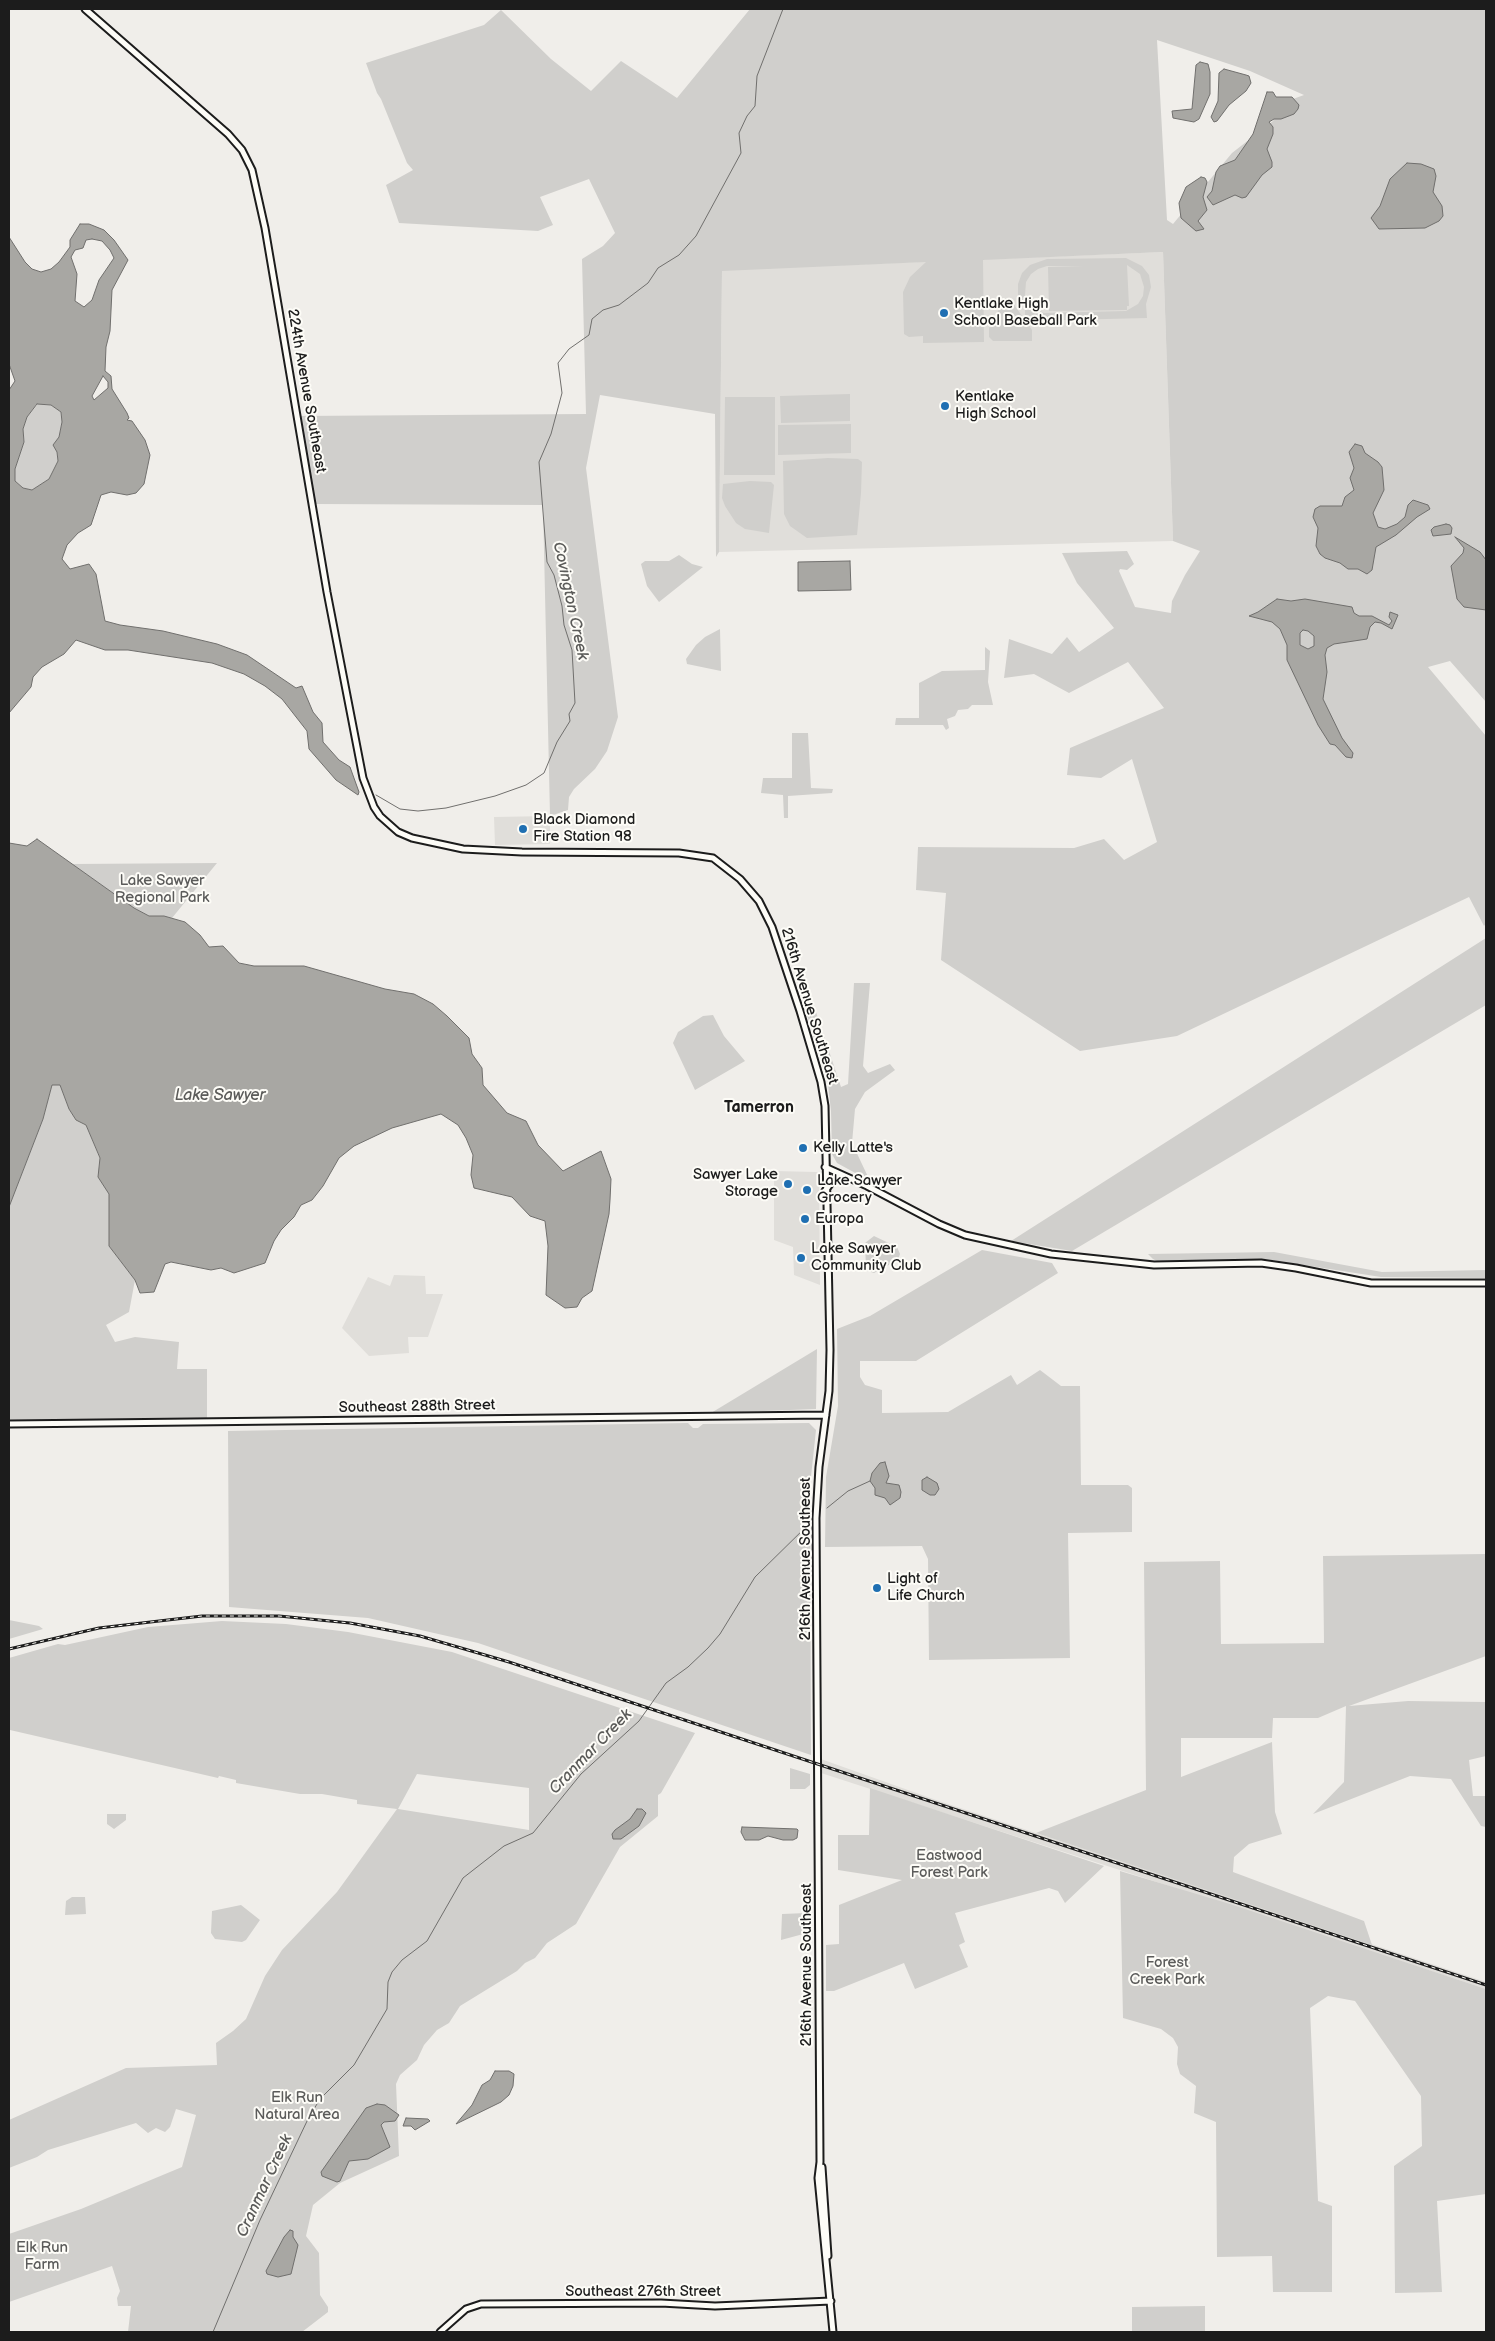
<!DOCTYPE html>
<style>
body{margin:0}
#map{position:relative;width:1495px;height:2341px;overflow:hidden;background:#f0eeea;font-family:"Balsamiq Sans",sans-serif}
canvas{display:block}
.frame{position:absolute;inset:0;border:10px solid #1c1c1c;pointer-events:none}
</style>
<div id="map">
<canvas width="1495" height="2341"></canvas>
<div class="frame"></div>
</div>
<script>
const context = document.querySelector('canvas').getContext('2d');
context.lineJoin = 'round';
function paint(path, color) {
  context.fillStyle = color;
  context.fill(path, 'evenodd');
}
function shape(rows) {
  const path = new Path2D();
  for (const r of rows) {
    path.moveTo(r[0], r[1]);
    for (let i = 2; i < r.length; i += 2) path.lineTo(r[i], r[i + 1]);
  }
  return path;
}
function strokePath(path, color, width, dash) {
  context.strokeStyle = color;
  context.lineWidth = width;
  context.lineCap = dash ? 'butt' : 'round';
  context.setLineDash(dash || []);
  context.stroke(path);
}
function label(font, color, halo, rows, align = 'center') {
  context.font = font + ' "Balsamiq Sans",sans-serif';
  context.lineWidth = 4;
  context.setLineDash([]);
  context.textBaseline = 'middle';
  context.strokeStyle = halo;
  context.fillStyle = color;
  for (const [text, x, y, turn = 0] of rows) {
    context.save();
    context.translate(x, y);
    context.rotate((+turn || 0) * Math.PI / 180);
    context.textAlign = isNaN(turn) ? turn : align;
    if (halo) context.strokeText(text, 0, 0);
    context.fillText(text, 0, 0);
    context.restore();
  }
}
const built = shape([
 [1163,252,1173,541,719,552,722,270],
 [550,816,550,844,495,845,494,817],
 [774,1171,816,1172,819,1173,820,1285,794,1275,793,1247,774,1240],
 [394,1275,425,1276,426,1294,443,1294,428,1337,408,1337,409,1353,369,1356,342,1328,368,1277,390,1286],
 [818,1758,936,1800,1486,1982,1486,1989,818,1772]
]);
const green = shape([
 [750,9,1486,9,1486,702,1450,661,1428,667,1486,736,1486,923,1484,926,1469,897,1177,1036,1080,1051,941,960,946,893,916,890,918,847,1074,848,1104,839,1124,860,1157,842,1132,759,1101,778,1067,775,1070,748,1164,708,1128,662,1069,693,1034,674,1004,678,1009,639,1052,654,1067,637,1079,652,1114,628,1077,583,1062,553,1127,551,1134,564,1127,570,1120,569,1119,571,1135,607,1171,613,1172,601,1185,575,1200,551,1173,541,1163,252,983,260,984,342,923,343,923,336,909,337,904,334,903,292,910,277,926,262,722,271,719,552,716,557,715,414,600,395,586,468,618,717,607,751,595,769,574,789,569,797,568,810,550,816,543,505,316,504,305,462,298,416,586,414,582,259,603,246,615,233,589,179,540,197,553,225,538,231,399,223,386,185,413,170,407,163,381,99,377,93,366,63,484,25,501,10,551,59,591,91,621,61,677,98],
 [1157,40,1250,71,1304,95,1282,103,1273,121,1232,153,1173,224,1167,220],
 [1126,258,1142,266,1149,275,1151,287,1146,304,1147,318,1026,321,1032,330,1032,341,993,341,989,337,989,328,1005,298,1009,298,1025,320,1025,310,1018,296,1018,284,1022,273,1030,265,1047,259],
 [1127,265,1140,274,1144,287,1143,296,1138,304,1126,311,1044,313,1032,307,1025,295,1026,282,1031,274,1038,269,1047,266,1084,266,1048,267,1049,311,1127,310,1127,306,1129,306],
 [850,394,850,421,781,423,780,396],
 [725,397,775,397,775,475,724,475],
 [38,404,51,405,61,412,62,422,57,452,58,461,49,479,32,490,23,488,15,481,15,469,24,442,23,429,27,417],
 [851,424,851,453,778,455,778,425],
 [828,458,858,459,862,462,861,493,857,535,807,538,790,526,784,514,783,461],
 [750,481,771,482,774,485,769,533,745,529,736,523,725,506,722,498,723,484],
 [679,555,692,564,703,567,659,602,647,586,641,564,645,561,669,561],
 [720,629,721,671,687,664,686,659,696,645,705,637],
 [985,647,990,651,988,682,993,705,972,705,968,709,958,710,955,716,947,719,949,728,946,730,943,725,895,725,896,718,919,718,919,683,923,681,942,671,985,670],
 [792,733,808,733,811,788,833,789,832,793,788,796,788,818,784,818,783,795,761,793,763,778,792,778],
 [217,863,172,918,149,916,134,908,72,864],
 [1486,938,1486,1005,1072,1251,1011,1241],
 [854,983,870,983,863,1066,868,1073,890,1064,895,1070,865,1092,855,1109,852,1143,870,1181,837,1163,832,1154,831,1111,828,1084,799,988,805,986,809,991,841,1087,848,1084],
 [713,1015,724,1036,745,1061,695,1090,673,1043,678,1032,703,1016],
 [52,1085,60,1085,69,1109,76,1120,86,1125,100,1159,99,1177,109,1194,109,1246,135,1280,129,1312,106,1325,115,1342,135,1337,179,1342,177,1369,207,1369,207,1420,9,1421,9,1207,43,1119],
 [874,1236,897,1247,900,1254,898,1260,874,1273,868,1271,866,1267,865,1243],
 [982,1250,1052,1263,1058,1273,916,1361,860,1361,860,1377,865,1385,882,1390,882,1413,948,1412,1011,1375,1017,1385,1040,1370,1061,1386,1080,1386,1081,1485,1128,1485,1132,1488,1132,1532,1068,1533,1070,1658,929,1660,928,1559,922,1546,825,1547,826,1477,838,1406,837,1329,870,1316],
 [1274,1252,1382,1272,1486,1270,1486,1278,1381,1277,1265,1259,1159,1262,1153,1259,1148,1254],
 [817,1349,816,1409,711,1413],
 [688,1423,693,1428,698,1428,703,1424,809,1423,816,1430,810,1486,811,1755,478,1643,368,1618,229,1607,228,1431],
 [1486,1554,1486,1656,1349,1706,1408,1701,1486,1702,1486,1756,1469,1760,1473,1796,1486,1796,1486,1827,1481,1826,1451,1779,1410,1776,1313,1814,1344,1782,1346,1706,1318,1718,1273,1718,1272,1738,1181,1738,1181,1777,1272,1742,1275,1812,1282,1834,1249,1844,1234,1857,1233,1872,1364,1921,1372,1945,1036,1833,1146,1790,1144,1562,1220,1561,1221,1644,1324,1643,1323,1556],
 [9,1620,39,1626,43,1629,9,1639],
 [222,1621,286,1624,348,1632,452,1652,695,1733,661,1793,658,1795,658,1816,620,1847,576,1924,547,1943,535,1958,525,1963,517,1971,460,2006,449,2023,437,2030,424,2045,417,2060,400,2075,396,2084,399,2156,340,2183,313,2205,306,2236,319,2253,320,2295,328,2307,328,2312,302,2332,128,2332,131,2306,118,2306,117,2298,120,2291,112,2266,9,2302,9,2234,81,2209,182,2167,196,2115,176,2109,170,2127,165,2132,156,2128,148,2133,136,2123,48,2150,37,2157,9,2168,9,2120,126,2068,217,2065,216,2043,233,2031,246,2019,265,1976,282,1950,337,1892,397,1809,357,1804,357,1800,322,1794,300,1794,236,1783,236,1780,219,1776,218,1778,10,1730,9,1658,58,1644,65,1645,148,1627],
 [417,1774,529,1788,529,1830,398,1809],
 [790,1768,810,1774,810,1785,805,1789,790,1789],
 [870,1788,1104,1866,1065,1903,1058,1891,1049,1888,955,1913,965,1942,959,1945,968,1967,915,1989,904,1963,834,1991,826,1991,826,1945,839,1944,839,1905,902,1880,838,1870,838,1835,869,1835],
 [107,1814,126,1814,126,1820,114,1829,107,1824],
 [1120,1871,1230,1904,1486,1989,1486,2194,1437,2201,1442,2292,1395,2293,1394,2166,1422,2146,1421,2096,1355,2001,1328,1996,1310,2008,1318,2201,1332,2206,1332,2292,1273,2292,1272,2256,1217,2257,1216,2122,1194,2113,1196,2086,1180,2074,1177,2064,1178,2047,1173,2038,1161,2029,1123,2018],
 [72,1897,85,1897,86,1914,65,1915,66,1901],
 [241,1905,260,1920,246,1940,242,1942,215,1939,211,1933,212,1911],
 [807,1913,807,1933,781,1940,782,1914],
 [1205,2306,1205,2332,1132,2332,1132,2307]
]);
const water = shape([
 [1200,62,1208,64,1210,72,1210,94,1199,119,1194,122,1173,118,1172,111,1192,109,1196,65,1200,62],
 [1224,69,1246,75,1249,76,1251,83,1246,91,1229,105,1217,121,1214,122,1211,117,1218,101,1219,73,1224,69],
 [1267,92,1273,92,1276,97,1292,97,1299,105,1298,109,1294,114,1281,119,1274,119,1269,122,1273,127,1273,134,1267,149,1272,162,1272,167,1262,175,1246,197,1242,198,1235,195,1213,205,1207,197,1212,191,1216,172,1220,166,1235,160,1253,134,1267,92],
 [1407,163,1421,164,1434,169,1436,176,1433,192,1442,206,1443,216,1439,221,1425,228,1379,229,1371,218,1380,206,1390,179,1407,163],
 [1201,177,1205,178,1207,182,1203,197,1207,210,1198,221,1204,229,1196,231,1181,218,1179,203,1186,187,1201,177],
 [80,224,89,224,104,230,114,240,128,260,112,290,110,331,106,347,105,371,111,376,112,389,127,413,129,418,127,420,132,421,145,440,150,455,144,484,136,493,127,495,111,492,101,495,91,525,78,533,67,545,62,559,70,569,89,564,96,574,105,621,120,625,163,631,217,644,247,655,296,688,302,686,313,712,322,723,323,742,339,760,350,767,359,792,358,795,336,780,309,749,307,731,282,699,265,686,244,674,212,663,128,650,105,650,76,640,64,654,42,667,33,677,31,687,9,713,9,390,15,381,9,364,9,237,25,262,32,269,41,272,51,269,59,262,70,247,70,240,80,224],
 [92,239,102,241,110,250,114,258,99,280,92,300,84,307,75,301,77,274,71,257,75,250,83,248,86,240,92,239],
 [103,376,108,382,108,388,94,400,92,396,103,376],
 [37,404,51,405,61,412,62,422,59,437,53,445,57,452,58,461,49,479,32,490,23,488,15,481,15,469,24,442,23,429,27,417,37,404],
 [1355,444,1362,446,1365,453,1378,462,1382,467,1384,490,1373,513,1378,527,1385,529,1397,524,1405,517,1408,505,1413,500,1428,505,1430,509,1417,517,1396,535,1376,547,1372,570,1367,574,1358,569,1348,569,1340,563,1325,558,1320,554,1316,546,1318,528,1313,517,1315,509,1320,506,1342,506,1345,497,1354,490,1350,478,1354,468,1349,452,1355,444],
 [1446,524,1450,525,1452,528,1451,534,1433,536,1431,530,1434,527,1446,524],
 [1455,537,1480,552,1486,560,1486,610,1464,607,1457,599,1451,566,1463,553,1464,548,1455,537],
 [850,561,851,590,798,591,798,562,850,561],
 [1277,599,1291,601,1305,599,1352,607,1354,613,1359,616,1372,616,1389,625,1392,621,1389,617,1390,612,1398,615,1392,629,1381,623,1375,622,1370,627,1367,639,1334,644,1327,648,1325,655,1327,672,1323,699,1342,738,1353,753,1352,758,1346,757,1335,745,1330,744,1318,725,1287,660,1287,645,1280,629,1272,622,1249,616,1258,612,1277,599],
 [1303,630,1308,631,1314,636,1314,646,1308,649,1300,645,1300,633,1303,630],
 [37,839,134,908,149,916,164,916,185,922,200,935,209,947,223,946,239,963,254,966,304,966,385,989,414,994,433,1004,447,1016,469,1038,472,1054,482,1068,483,1085,507,1113,526,1121,538,1145,563,1171,601,1151,611,1179,610,1200,609,1214,592,1291,582,1298,577,1307,565,1308,546,1295,548,1246,545,1221,530,1216,512,1197,474,1188,471,1175,473,1155,466,1138,458,1125,441,1114,392,1128,354,1146,339,1158,323,1186,312,1200,301,1205,294,1217,281,1230,274,1241,265,1263,234,1273,221,1268,211,1270,171,1262,165,1264,154,1292,140,1293,135,1280,109,1246,109,1194,98,1177,100,1158,86,1125,76,1120,69,1109,60,1085,52,1085,43,1119,9,1207,9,843,27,846,37,839],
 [885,1462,889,1476,886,1483,899,1485,901,1492,900,1498,890,1505,885,1498,875,1495,875,1488,870,1481,872,1473,880,1463,885,1462],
 [927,1477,937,1483,939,1489,935,1495,930,1495,922,1490,922,1480,927,1477],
 [637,1809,642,1809,646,1813,639,1826,621,1839,613,1839,612,1834,615,1830,630,1819,637,1809],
 [742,1827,797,1829,798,1830,797,1838,793,1840,783,1840,768,1836,759,1840,745,1840,741,1832,742,1827],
 [495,2071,509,2071,514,2074,513,2086,509,2095,501,2102,456,2124,472,2105,482,2085,490,2080,495,2071],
 [377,2104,385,2105,399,2115,395,2121,384,2122,381,2125,390,2147,368,2159,349,2161,340,2181,337,2182,322,2176,321,2172,366,2108,377,2104],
 [406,2118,428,2119,430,2121,415,2130,411,2126,403,2126,406,2118],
 [290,2230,293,2231,293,2237,298,2245,291,2274,278,2277,267,2274,266,2271,284,2237,290,2230]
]);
const stream = shape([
 [1335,9,1372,9],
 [376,795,400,809,418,811,446,808,495,796,526,785,544,773,557,742,570,721,569,714,575,703,572,650,564,625,562,606,554,575,547,562,539,462,551,434,562,393,558,363,569,349,589,335,592,319,603,310,619,305,648,283,658,268,679,255,696,236,741,153,739,133,747,116,755,106,757,76,783,9],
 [827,1508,848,1491,870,1481],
 [213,2332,260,2220,308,2119,320,2099,354,2065,387,2009,388,1982,392,1972,402,1960,427,1941,463,1878,504,1846,533,1833,581,1774,639,1721,666,1683,688,1667,708,1648,720,1634,755,1577,810,1523]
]);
const tertiary = shape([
 [85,9,228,134,242,150,252,170,265,228,327,592,363,778,374,807,380,816,398,832,412,838,463,849,522,852,679,853,713,858,740,879,759,901,772,927,800,1011,821,1082,825,1106,830,1350,829,1391,819,1467,816,1518,820,2162,818,2178,833,2332],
 [825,1167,867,1186,939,1224,965,1235,1051,1254,1154,1265,1261,1263,1296,1268,1371,1283,1486,1283],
 [825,1191,833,1180,846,1177],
 [9,1424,826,1415],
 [822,2167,828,2256],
 [440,2332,466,2309,481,2304,661,2303,715,2306,831,2301]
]);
const rail = shape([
 [9,1649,99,1628,202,1616,279,1616,350,1623,420,1636,509,1662,1486,1985]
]);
const markers = [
 [944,313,5,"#1f6fb2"],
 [945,406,5,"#1f6fb2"],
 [523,829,5,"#1f6fb2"],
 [803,1148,5,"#1f6fb2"],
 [788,1184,5,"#1f6fb2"],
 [807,1190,5,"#1f6fb2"],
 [805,1219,5,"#1f6fb2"],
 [801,1258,5,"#1f6fb2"],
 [877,1588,5,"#1f6fb2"]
];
const poiNames = [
 ["Kentlake High",954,304],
 ["School Baseball Park",954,321],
 ["Kentlake",955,397],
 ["High School",955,414],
 ["Black Diamond",533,820],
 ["Fire Station 98",533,837],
 ["Kelly Latte's",813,1148],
 ["Sawyer Lake",778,1175,"right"],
 ["Storage",778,1192,"right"],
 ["Lake Sawyer",817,1181],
 ["Grocery",817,1198],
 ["Europa",815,1219],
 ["Lake Sawyer",811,1249],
 ["Community Club",811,1266],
 ["Light of",887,1579],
 ["Life Church",887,1596]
];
const streetNames = [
 ["224th Avenue Southeast",306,391,80],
 ["216th Avenue Southeast",809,1006,73],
 ["Southeast 288th Street",417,1407,-1],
 ["216th Avenue Southeast",806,1559,-90],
 ["216th Avenue Southeast",807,1965,-90],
 ["Southeast 276th Street",643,2292]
];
const parkNames = [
 ["Lake Sawyer",162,881],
 ["Regional Park",162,898],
 ["Eastwood",949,1856],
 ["Forest Park",949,1873],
 ["Forest",1167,1963],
 ["Creek Park",1167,1980],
 ["Elk Run",297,2098],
 ["Natural Area",297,2115],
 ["Elk Run",42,2248],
 ["Farm",42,2265]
];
const waterNames = [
 ["Covington Creek",570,601,78],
 ["Lake Sawyer",220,1096],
 ["Cranmar Creek",591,1752,-46],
 ["Cranmar Creek",265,2186,-65]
];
const neighbourhoodNames = [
 ["Tamerron",759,1108]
];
paint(built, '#e0deda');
paint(green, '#d0cfcc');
paint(water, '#a8a7a3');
strokePath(water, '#706f6d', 1);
strokePath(stream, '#706f6d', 1);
strokePath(tertiary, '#1c1c1c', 9);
strokePath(tertiary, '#fdfcf7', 5);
strokePath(rail, '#1c1c1c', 3);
strokePath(rail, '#fdfcf7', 1, [4]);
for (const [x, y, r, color] of markers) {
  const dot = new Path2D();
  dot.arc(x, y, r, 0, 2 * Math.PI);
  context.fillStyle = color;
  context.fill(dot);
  strokePath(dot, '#fdfcf7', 2);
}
label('15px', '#1c1c1c', '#fdfcf7', poiNames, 'left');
label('15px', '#1c1c1c', '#fdfcf7', streetNames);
label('15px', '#5b5b5a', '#fdfcf7', parkNames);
label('italic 16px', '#5b5b59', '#fdfcf7', waterNames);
label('bold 16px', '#1c1c1c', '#fdfcf7', neighbourhoodNames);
</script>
